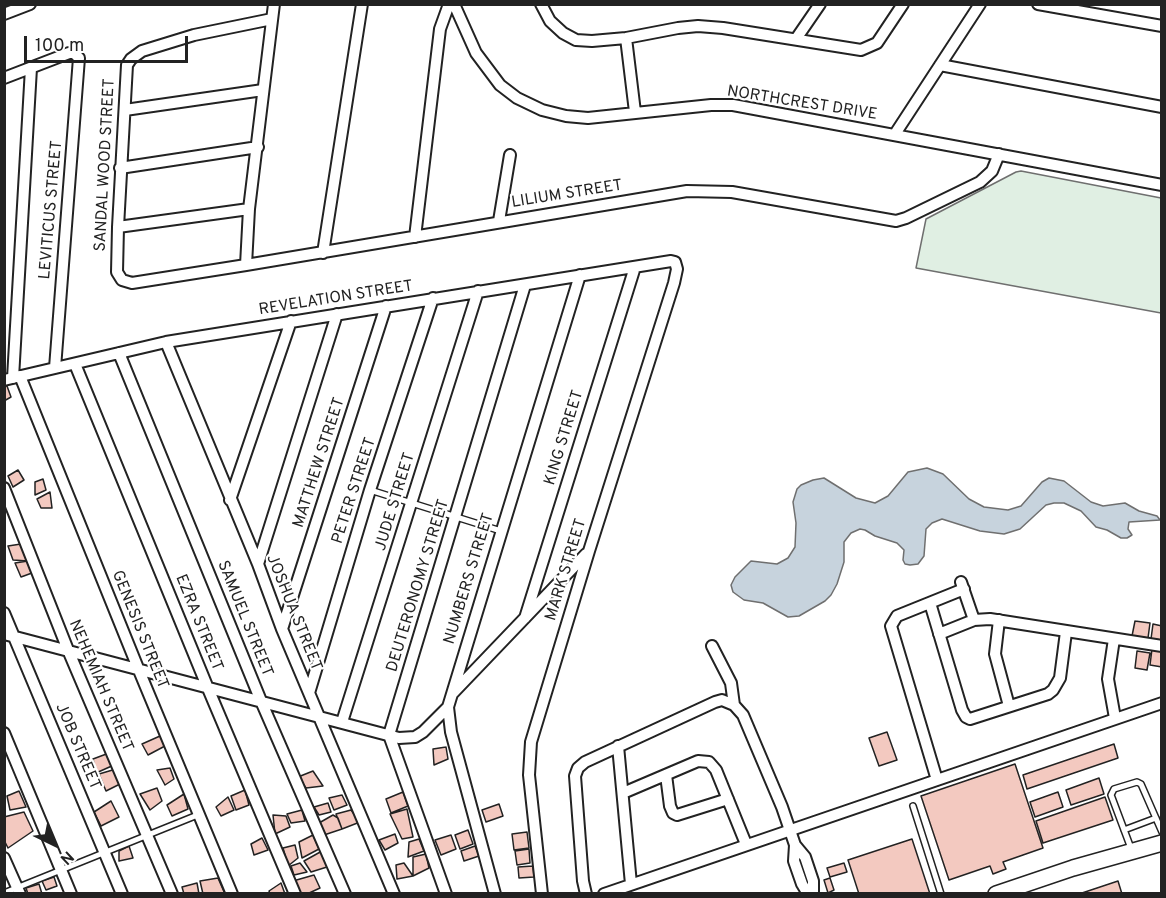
<!DOCTYPE html>
<style>
body{margin:0}
#map{position:relative;width:1166px;height:898px;overflow:hidden;background:#fff;font-family:Overpass,sans-serif}
canvas{display:block}
.frame{position:absolute;inset:0;border:6px solid #222;pointer-events:none}
.north{position:absolute;left:24px;top:814px;width:60px;height:60px;-webkit-text-stroke:4px #fff;paint-order:stroke;rotate:137deg;font-size:16px;font-weight:700;line-height:24px;text-align:center;color:#222}
.north::after{content:'';display:block;margin:auto;width:21px;height:27px;background:#222;clip-path:polygon(50% 0,100% 100%,50% 72%,0 100%)}
.scale{position:absolute;left:24px;top:36px;width:164px;height:27px;box-sizing:border-box;border:3px solid #222;border-top:0;padding-left:8px;font-size:18px;line-height:21px;white-space:nowrap;color:#222;-webkit-text-stroke:4px #fff;paint-order:stroke}
</style>
<div id="map">
<canvas width="1166" height="898"></canvas>
<div class="frame"></div>
<div class="north">N</div>
<div class="scale">100 m</div>
</div>
<script>
const context = document.querySelector('canvas').getContext('2d');
context.lineJoin = 'round';
function paint(path, color) {
  context.fillStyle = color;
  context.fill(path, 'evenodd');
}
function shape(rows) {
  const path = new Path2D();
  for (const r of rows) {
    path.moveTo(r[0], r[1]);
    for (let i = 2; i < r.length; i += 2) path.lineTo(r[i], r[i + 1]);
  }
  return path;
}
function strokePath(path, color, width, dash) {
  context.strokeStyle = color;
  context.lineWidth = width;
  context.lineCap = dash ? 'butt' : 'round';
  context.setLineDash(dash || []);
  context.stroke(path);
}
function label(font, color, halo, rows, align = 'center') {
  context.font = font + ' Overpass,sans-serif';
  context.lineWidth = 4.5;
  context.setLineDash([]);
  context.textBaseline = 'middle';
  context.strokeStyle = halo;
  context.fillStyle = color;
  for (const [text, x, y, turn = 0] of rows) {
    context.save();
    context.translate(x, y);
    context.rotate((+turn || 0) * Math.PI / 180);
    context.textAlign = isNaN(turn) ? turn : align;
    if (halo) context.strokeText(text, 0, 0);
    context.fillText(text, 0, 0);
    context.restore();
  }
}
const green = shape([
 [1021,171,1161,198,1161,313,916,268,926,219,1016,172,1021,171]
]);
const water = shape([
 [927,468,943,474,969,499,984,507,1008,510,1021,506,1042,482,1049,478,1064,481,1091,502,1103,506,1125,503,1139,511,1157,516,1160,520,1129,522,1128,529,1132,535,1127,538,1121,538,1107,530,1096,527,1081,511,1064,503,1054,503,1046,505,1020,529,1004,534,980,531,942,519,932,523,926,529,924,556,918,564,910,565,905,564,903,560,904,550,897,543,875,536,865,530,860,529,851,533,844,542,844,562,837,584,831,595,825,601,799,616,788,617,763,603,744,600,733,592,731,585,735,577,751,561,777,564,788,558,795,547,796,523,793,502,797,489,801,485,813,480,824,478,856,498,875,503,888,496,908,472,927,468]
]);
const building = shape([
 [4,386,7,386,11,397,4,401,4,386],
 [18,470,24,480,13,487,8,476,18,470],
 [43,479,46,490,35,495,35,482,43,479],
 [50,492,52,508,41,508,37,499,50,492],
 [21,544,28,561,13,560,8,546,21,544],
 [28,561,32,573,21,577,15,563,28,561],
 [1135,621,1150,623,1148,638,1132,636,1135,621],
 [1153,624,1162,626,1162,640,1151,639,1153,624],
 [1152,649,1162,651,1162,667,1150,665,1152,649],
 [1137,651,1150,653,1147,670,1135,668,1137,651],
 [887,732,897,760,879,766,869,738,887,732],
 [160,736,165,746,148,755,142,744,160,736],
 [1114,744,1118,758,1027,789,1023,775,1114,744],
 [446,747,448,759,434,765,433,749,446,747],
 [109,753,114,765,96,773,93,759,109,753],
 [1015,764,1043,848,1003,862,1006,869,993,874,990,866,949,880,921,796,1015,764],
 [170,768,174,779,165,785,157,770,170,768],
 [116,769,124,782,106,791,99,774,116,769],
 [313,771,323,786,306,788,298,777,313,771],
 [1099,778,1104,794,1071,805,1066,790,1099,778],
 [157,788,162,801,150,810,140,794,157,788],
 [245,790,249,805,236,810,231,796,245,790],
 [19,791,26,807,10,810,7,796,19,791],
 [403,792,408,806,391,813,386,799,403,792],
 [1058,792,1063,807,1035,817,1030,802,1058,792],
 [184,794,188,809,172,816,167,805,184,794],
 [342,795,347,805,334,810,329,798,342,795],
 [228,797,234,810,221,816,216,807,228,797],
 [1105,797,1113,820,1043,843,1036,821,1105,797],
 [111,801,119,817,101,826,94,812,111,801],
 [328,803,331,812,319,815,314,807,328,803],
 [499,804,503,816,486,822,482,810,499,804],
 [407,809,413,837,402,839,390,814,407,809],
 [302,810,305,821,291,823,287,814,302,810],
 [351,810,360,822,342,829,336,814,351,810],
 [24,812,33,831,8,848,4,840,4,817,24,812],
 [273,815,286,816,290,827,275,834,273,815],
 [333,815,338,818,342,829,324,835,319,823,333,815],
 [468,830,473,844,460,849,455,835,468,830],
 [527,832,529,848,514,850,512,834,527,832],
 [395,834,398,843,385,850,379,840,395,834],
 [313,835,319,849,302,858,299,842,313,835],
 [451,835,456,849,441,855,435,840,451,835],
 [262,838,268,850,254,855,251,844,262,838],
 [419,839,424,851,408,857,409,842,419,839],
 [912,839,930,894,859,894,848,860,912,839],
 [295,845,298,858,288,866,283,848,295,845],
 [129,846,133,858,119,861,119,851,129,846],
 [475,846,479,856,464,861,461,851,475,846],
 [529,849,530,863,517,865,515,851,529,849],
 [322,851,327,867,311,872,304,861,322,851],
 [426,854,429,868,413,876,413,857,426,854],
 [300,863,307,872,294,875,291,866,300,863],
 [404,863,413,876,397,879,396,865,404,863],
 [844,863,847,872,830,877,827,868,844,863],
 [533,866,534,877,519,878,518,867,533,866],
 [314,875,320,888,307,894,299,894,293,881,314,875],
 [54,877,57,886,46,890,42,881,54,877],
 [218,878,225,894,203,894,200,881,218,878],
 [830,878,834,890,828,893,824,880,830,878],
 [1118,881,1122,894,1079,894,1118,881],
 [197,883,199,894,184,894,182,887,197,883],
 [281,883,285,894,270,894,269,891,281,883],
 [39,884,42,894,28,894,26,888,39,884]
]);
const lane = shape([
 [370,490,501,531],
 [913,806,941,894],
 [1124,830,1156,818],
 [1132,851,1111,795,1114,789,1137,782,1141,784,1162,832],
 [4,893,200,814]
]);
const street = shape([
 [454,4,476,53,500,85,517,98,542,110,566,116,588,118,711,105,733,105,1162,185],
 [541,4,550,21,563,33,576,40,592,41,626,38,678,28,698,26,723,28,861,50,877,43,903,4],
 [1038,4,1162,26],
 [4,14,30,4],
 [272,19,194,35,142,51,131,59,127,65,118,227,117,272,122,280,132,283,246,265,687,191,732,192,896,221,906,218,980,182,992,171,999,154],
 [626,38,635,112],
 [796,39,820,4],
 [940,65,1162,107],
 [4,78,69,53,74,53,79,58,55,368],
 [125,110,263,90],
 [895,134,980,4],
 [120,168,258,147],
 [499,221,510,155],
 [118,227,249,209],
 [415,237,440,29,449,4],
 [323,253,362,4],
 [246,265,249,209,274,4],
 [166,342,258,564,282,629,394,894],
 [119,353,261,701,345,894],
 [75,364,207,686,295,894],
 [20,376,138,668,232,894],
 [13,378,31,68],
 [4,380,166,342,671,261,675,262,677,269,674,283,589,551,531,742,529,775,542,894],
 [4,488,68,650,172,894],
 [230,500,291,321],
 [258,564,337,314],
 [961,582,974,620],
 [930,603,962,710,966,717,970,719,1048,694,1053,690,1060,678,1066,632],
 [4,613,122,894],
 [525,618,635,267],
 [999,620,995,654,1009,706],
 [282,629,386,306],
 [4,634,399,738,415,737,423,732,448,707],
 [939,634,974,620,990,619,1162,646],
 [1114,639,1108,679,1115,718],
 [712,646,731,683,734,705],
 [309,693,370,490,433,298],
 [452,694,586,554],
 [342,722,478,291],
 [4,733,71,894],
 [618,746,631,884],
 [666,775,670,806,673,813,677,815,728,799],
 [937,780,891,626,897,616,964,589],
 [623,793,698,761,709,762,716,770,746,844],
 [795,845,794,861,802,884,808,894],
 [4,858,20,894],
 [446,894,389,735,525,285],
 [495,894,451,732,448,707,580,275],
 [586,894,583,881,575,776,578,768,585,762,715,702,722,700,734,705,743,715,782,807,795,845,805,857,813,881,813,894],
 [604,894,1162,703]
]);
const primary = shape([
 [996,894,1073,868,1162,843]
]);
const streetNames = [
 ["NORTHCREST DRIVE",802,104,9],
 ["SANDAL WOOD STREET",106,165,-87],
 ["LILIUM STREET",567,195,-9],
 ["LEVITICUS STREET",52,210,-85],
 ["REVELATION STREET",336,299,-9],
 ["KING STREET",565,438,-73],
 ["MATTHEW STREET",320,463,-72],
 ["PETER STREET",355,491,-72],
 ["JUDE STREET",396,502,-73],
 ["MARK STREET",567,570,-73],
 ["NUMBERS STREET",470,579,-73],
 ["DEUTERONOMY STREET",419,586,-73],
 ["JOSHUA STREET",293,613,68],
 ["SAMUEL STREET",244,619,68],
 ["EZRA STREET",198,623,68],
 ["GENESIS STREET",139,630,68],
 ["NEHEMIAH STREET",100,686,67],
 ["JOB STREET",77,747,67]
];
paint(green, '#e0efe3');
strokePath(green, '#6f6f6f', 1.5);
paint(water, '#c7d3dd');
strokePath(water, '#6f6f6f', 1.5);
paint(building, '#f3c9c0');
strokePath(building, '#222', 1.5);
strokePath(lane, '#222', 8);
strokePath(street, '#222', 14);
strokePath(primary, '#222', 18);
strokePath(lane, '#fff', 5);
strokePath(street, '#fff', 10);
strokePath(primary, '#fff', 15);
label('16px', '#222', '#fff', streetNames);
</script>
